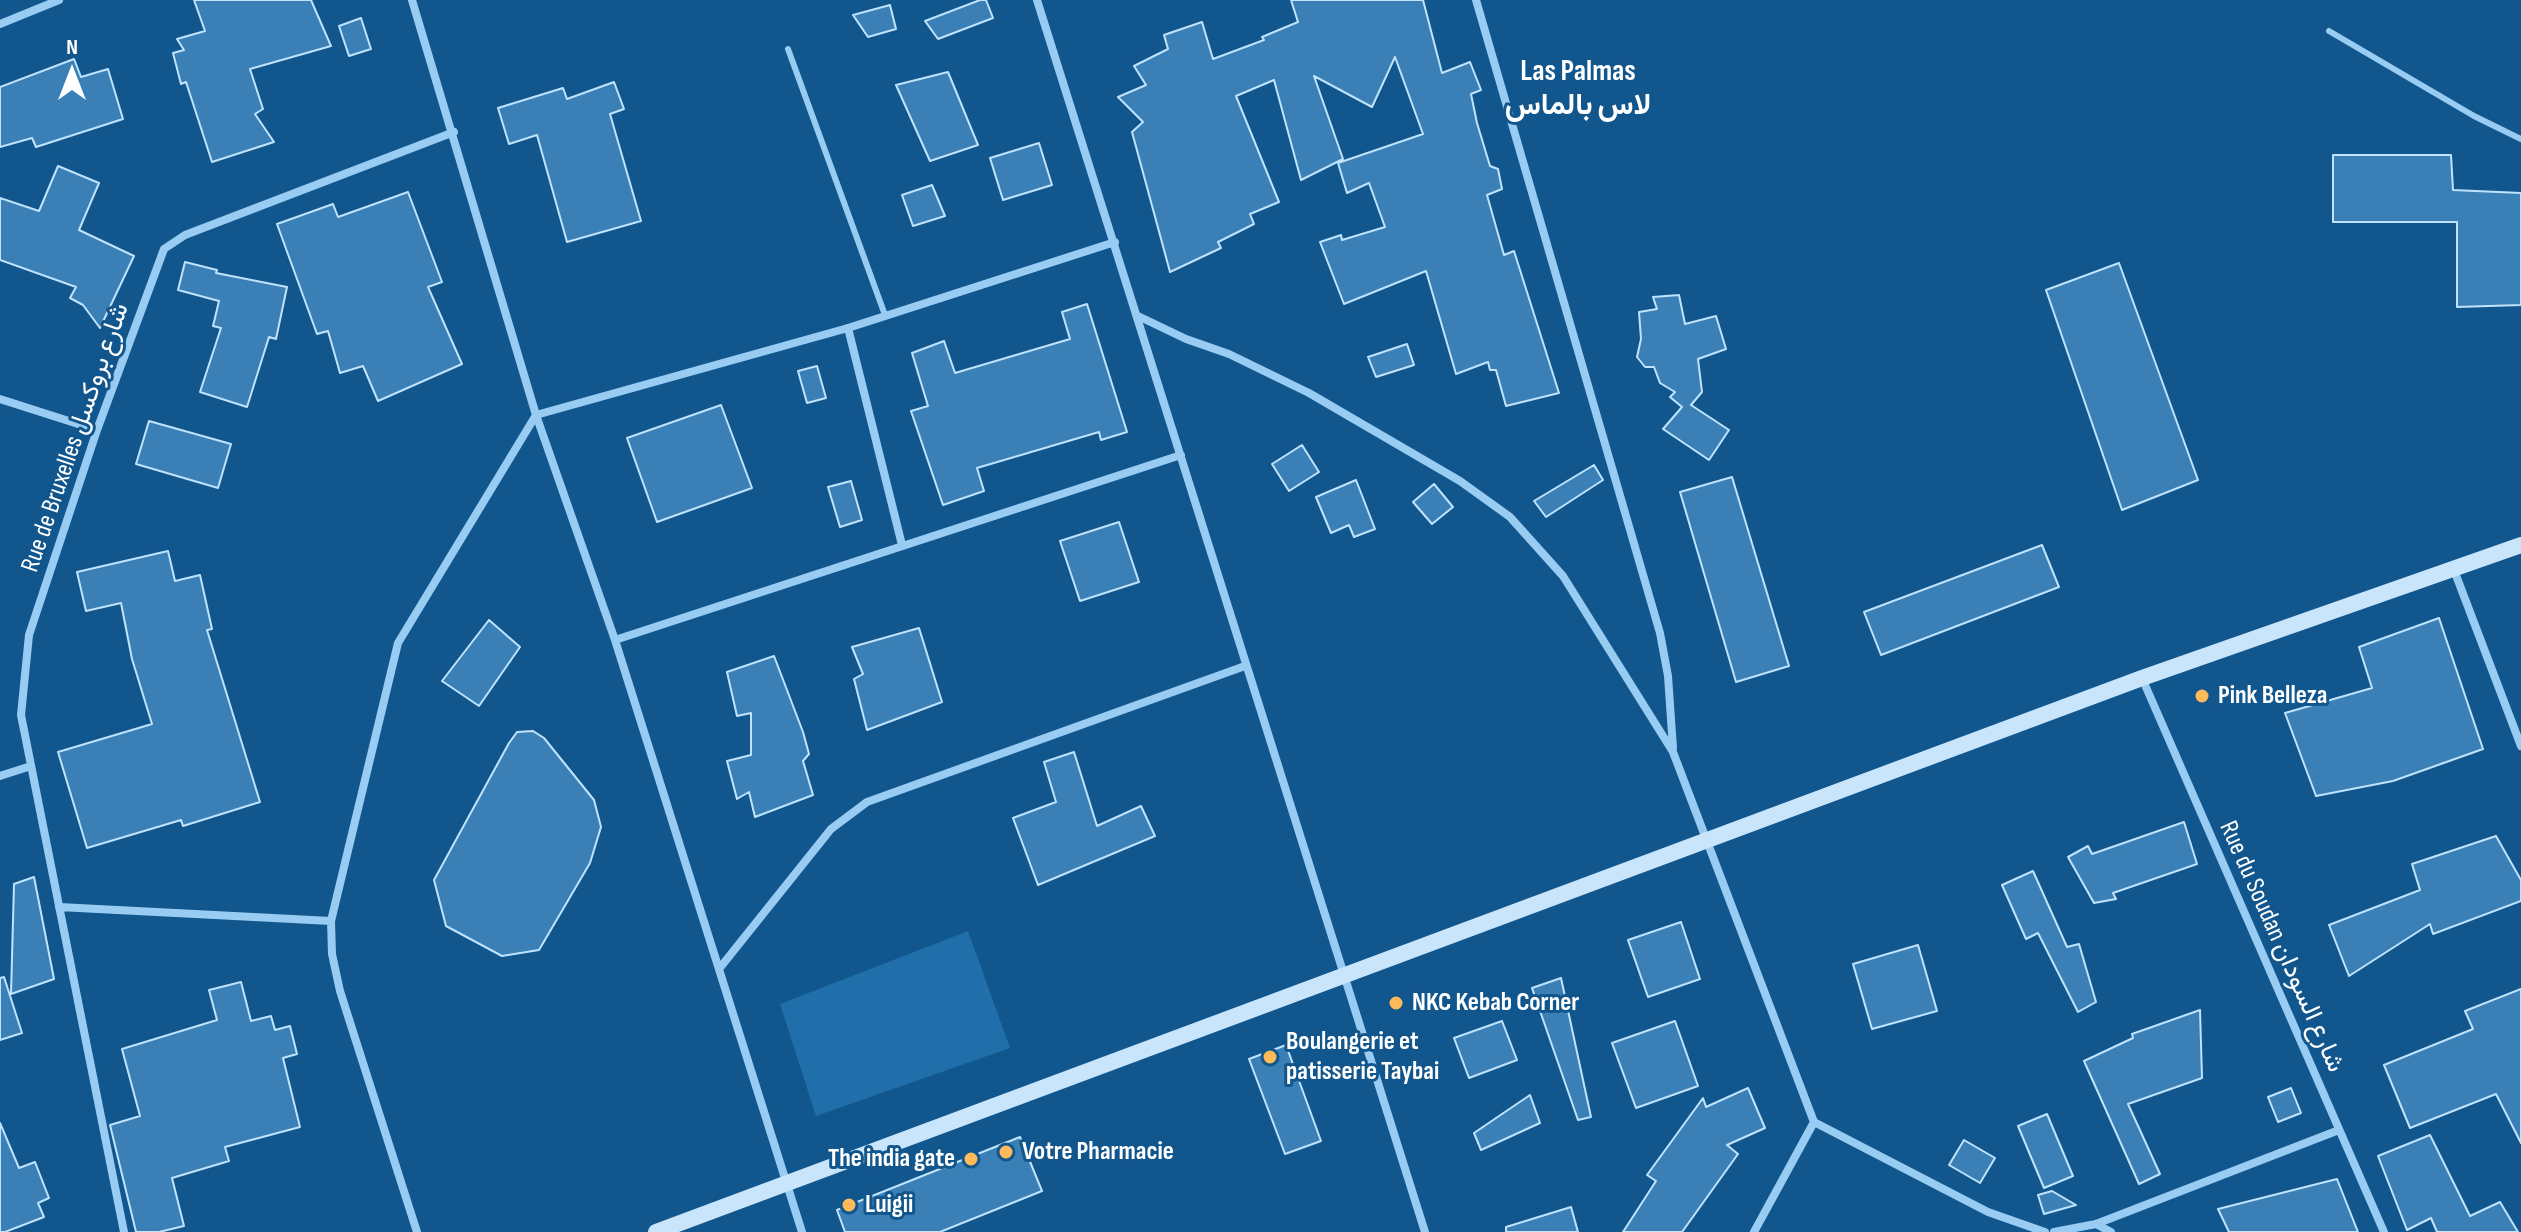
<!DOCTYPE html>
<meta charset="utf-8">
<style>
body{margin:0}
#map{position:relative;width:2521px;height:1232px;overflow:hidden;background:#11568d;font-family:"Sofia Sans Condensed",sans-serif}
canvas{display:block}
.north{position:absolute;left:32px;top:32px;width:80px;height:80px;-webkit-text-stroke:6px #11568d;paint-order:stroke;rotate:0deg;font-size:22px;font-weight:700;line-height:32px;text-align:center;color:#fff}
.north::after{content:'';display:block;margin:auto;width:28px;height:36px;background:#fff;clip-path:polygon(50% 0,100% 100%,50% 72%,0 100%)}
</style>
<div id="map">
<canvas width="2521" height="1232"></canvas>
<div class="north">N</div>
</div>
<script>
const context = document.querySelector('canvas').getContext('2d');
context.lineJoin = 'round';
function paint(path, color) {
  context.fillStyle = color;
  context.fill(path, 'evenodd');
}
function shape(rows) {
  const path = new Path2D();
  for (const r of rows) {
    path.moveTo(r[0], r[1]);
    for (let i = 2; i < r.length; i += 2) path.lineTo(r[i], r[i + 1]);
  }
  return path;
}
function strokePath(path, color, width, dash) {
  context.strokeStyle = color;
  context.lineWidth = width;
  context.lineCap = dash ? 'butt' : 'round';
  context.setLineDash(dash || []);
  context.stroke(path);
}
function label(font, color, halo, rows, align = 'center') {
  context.font = font + ' "Sofia Sans Condensed",Vazirmatn,sans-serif';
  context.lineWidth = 6;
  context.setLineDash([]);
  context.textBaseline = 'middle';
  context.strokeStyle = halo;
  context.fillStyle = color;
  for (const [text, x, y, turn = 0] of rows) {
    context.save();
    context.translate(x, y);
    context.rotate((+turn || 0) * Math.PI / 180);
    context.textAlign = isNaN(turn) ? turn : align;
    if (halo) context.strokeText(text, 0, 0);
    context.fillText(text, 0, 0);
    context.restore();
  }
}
const green = shape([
 [968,931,1010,1048,816,1116,780,1004]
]);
const building = shape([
 [194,0,311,0,331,46,250,69,263,109,255,114,274,142,212,162,186,82,181,84,173,53,184,50,177,39,205,31,194,0],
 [980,0,986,0,993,18,938,39,925,21,980,0],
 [1291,0,1423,0,1442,73,1470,62,1481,90,1471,94,1477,123,1490,166,1498,169,1502,189,1487,195,1504,255,1514,251,1559,393,1506,406,1496,370,1490,370,1488,362,1456,374,1426,271,1344,304,1320,242,1341,235,1342,240,1385,227,1369,183,1347,193,1338,163,1423,134,1395,57,1372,107,1314,76,1343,159,1301,180,1274,80,1236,96,1279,202,1250,214,1254,224,1218,242,1221,248,1170,272,1132,132,1143,122,1118,97,1146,85,1134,66,1168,49,1164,35,1202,22,1213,59,1264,40,1262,37,1298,22,1291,0],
 [890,5,896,29,868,37,853,15,890,5],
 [361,18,371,49,349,56,339,26,361,18],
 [74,59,81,77,108,69,123,119,36,147,32,138,0,147,0,87,74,59],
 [948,72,978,145,930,161,896,85,948,72],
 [614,82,624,109,610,114,641,221,567,242,537,135,509,144,498,108,563,88,567,99,614,82],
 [1039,143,1052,185,1003,200,990,158,1039,143],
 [2333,155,2451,155,2453,190,2521,193,2521,305,2457,307,2457,222,2333,222,2333,155],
 [58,166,99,183,79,230,134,256,100,328,83,305,70,298,76,287,0,260,0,198,39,211,58,166],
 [932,185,945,216,913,226,902,195,932,185],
 [408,192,442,282,428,287,462,364,378,401,363,366,340,373,328,331,317,334,277,224,333,204,338,217,408,192],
 [185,262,217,270,216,273,287,287,276,339,269,337,247,407,200,392,221,328,213,326,219,301,178,290,185,262],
 [2119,263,2198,480,2122,510,2046,290,2119,263],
 [1679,295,1685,324,1716,316,1726,349,1698,359,1702,392,1691,405,1729,430,1709,460,1663,429,1682,407,1670,397,1675,392,1660,383,1654,367,1645,367,1637,357,1641,339,1639,312,1657,309,1653,297,1679,295],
 [1087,304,1127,432,1101,440,1099,432,977,468,984,491,943,505,911,411,928,406,912,353,944,341,955,373,1070,339,1062,312,1087,304],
 [1407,344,1414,365,1376,377,1368,357,1407,344],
 [817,366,826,398,807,403,798,371,817,366],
 [721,405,752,488,657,522,627,438,721,405],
 [149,421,231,444,218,488,136,464,149,421],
 [1302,445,1319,472,1289,491,1272,464,1302,445],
 [1594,465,1603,480,1546,517,1534,501,1594,465],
 [1732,477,1789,666,1736,682,1680,492,1732,477],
 [1356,480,1375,529,1354,537,1349,525,1331,533,1316,497,1356,480],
 [851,481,862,520,840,527,828,487,851,481],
 [1434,484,1453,507,1432,524,1413,502,1434,484],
 [1119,522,1139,582,1080,601,1060,541,1119,522],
 [2042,545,2059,587,1881,655,1864,612,2042,545],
 [168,551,175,581,200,575,212,629,207,630,260,802,183,826,181,820,87,848,58,752,152,724,132,659,121,603,86,611,77,572,168,551],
 [2439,618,2483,749,2393,781,2316,796,2285,713,2372,688,2359,647,2439,618],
 [489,620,520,647,479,706,442,681,489,620],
 [919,628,942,702,867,730,854,679,863,674,852,647,919,628],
 [774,656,803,732,809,754,803,761,813,795,755,817,749,792,737,799,727,761,751,755,751,713,737,716,727,672,774,656],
 [533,731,544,738,594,800,601,827,590,863,539,950,502,956,446,926,434,880,509,743,517,732,533,731],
 [1074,752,1097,826,1141,806,1155,836,1038,885,1013,818,1056,802,1044,762,1074,752],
 [2184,822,2197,864,2113,893,2116,899,2094,903,2068,857,2088,846,2092,854,2184,822],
 [2496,836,2521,880,2521,901,2433,934,2430,924,2349,976,2329,925,2420,890,2412,864,2496,836],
 [2033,871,2067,947,2079,944,2096,1002,2078,1012,2038,933,2026,939,2002,885,2033,871],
 [34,877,54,979,11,994,14,884,34,877],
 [1681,922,1700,979,1648,997,1628,940,1681,922],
 [1918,945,1937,1011,1872,1029,1853,964,1918,945],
 [4,977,22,1033,0,1040,0,978,4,977],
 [1561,978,1591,1117,1578,1120,1532,988,1561,978],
 [241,982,251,1021,271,1016,275,1030,290,1026,297,1054,283,1058,300,1127,225,1147,229,1161,172,1178,184,1226,159,1232,136,1232,110,1125,140,1116,122,1049,217,1020,209,990,241,982],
 [2521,989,2521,1143,2496,1094,2410,1128,2384,1065,2473,1029,2465,1011,2521,989],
 [2200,1010,2202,1078,2128,1104,2160,1174,2139,1184,2084,1061,2133,1038,2132,1034,2200,1010],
 [1502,1021,1517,1060,1469,1078,1454,1038,1502,1021],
 [1675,1021,1698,1086,1636,1108,1612,1043,1675,1021],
 [1286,1045,1321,1141,1285,1154,1249,1059,1286,1045],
 [1748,1088,1765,1128,1727,1145,1738,1154,1682,1232,1623,1232,1656,1181,1647,1175,1703,1098,1706,1107,1748,1088],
 [2291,1088,2301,1113,2278,1122,2268,1097,2291,1088],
 [1530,1095,1540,1123,1481,1150,1474,1133,1530,1095],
 [2047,1114,2073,1176,2044,1188,2018,1126,2047,1114],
 [0,1123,19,1168,35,1162,49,1198,38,1203,44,1217,5,1232,0,1232,0,1123],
 [2430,1135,2470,1216,2500,1202,2518,1232,2437,1232,2431,1218,2407,1230,2378,1156,2430,1135],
 [1020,1137,1042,1191,940,1232,845,1232,837,1210,1020,1137],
 [1964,1140,1995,1158,1980,1183,1949,1165,1964,1140],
 [2337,1179,2358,1232,2229,1232,2218,1209,2337,1179],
 [2052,1191,2076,1205,2044,1214,2038,1195,2052,1191],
 [1571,1207,1578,1232,1506,1232,1506,1227,1571,1207]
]);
const service = shape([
 [2329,31,2474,116,2521,139],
 [788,49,885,315]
]);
const minor = shape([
 [412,0,536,415,615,640,802,1232],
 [1037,0,1425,1232],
 [1476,0,1660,633,1668,676,1673,748],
 [0,24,59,0],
 [1138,316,1186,339,1229,354,1309,393,1460,481,1510,517,1563,576,1673,752,1814,1122,1988,1212,2045,1232],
 [848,328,902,545],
 [0,399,97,430],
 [2454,570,2521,746],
 [615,640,1181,455],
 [2142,678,2384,1232],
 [0,776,31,766],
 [59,907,331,921],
 [719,969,831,829,867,802,1245,666],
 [2096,1224,2111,1232],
 [124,1232,21,715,29,635,97,430,164,249,185,235,454,132],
 [417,1232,340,991,332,954,331,921,398,643,536,415,848,328,1115,242],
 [1754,1232,1814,1122],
 [2054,1232,2096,1224,2339,1130]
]);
const secondary = shape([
 [656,1232,2142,678,2521,545]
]);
const markers = [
 [2202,696,8,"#ffbb5a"],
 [1396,1003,8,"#ffbb5a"],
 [1270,1057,8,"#ffbb5a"],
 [1006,1152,8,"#ffbb5a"],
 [971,1159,8,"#ffbb5a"],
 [849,1205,8,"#ffbb5a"]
];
const streetNames = [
 ["Rue de Bruxelles شارع بروكسل",76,438,-71],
 ["Rue du Soudan شارع السودان",2281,947,66]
];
const poiNames = [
 ["Pink Belleza",2218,696],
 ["NKC Kebab Corner",1412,1003],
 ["Boulangerie et",1286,1042],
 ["patisserie Taybai",1286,1072],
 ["Votre Pharmacie",1022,1152],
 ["The india gate",955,1159,"right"],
 ["Luigii",865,1205]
];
const quarterNames = [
 ["Las Palmas",1578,72],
 ["لاس بالماس",1578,106]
];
paint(green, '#206faa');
paint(building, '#3a80b6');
strokePath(building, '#c0e3fd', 2);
strokePath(service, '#99ccf2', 6);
strokePath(minor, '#99ccf2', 8);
strokePath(secondary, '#c8e5fc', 16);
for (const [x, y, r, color] of markers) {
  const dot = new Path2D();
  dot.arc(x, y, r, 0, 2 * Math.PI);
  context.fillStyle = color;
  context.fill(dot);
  strokePath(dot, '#11568d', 3);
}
label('26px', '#fff', '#11568d', streetNames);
label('bold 26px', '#fff', '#11568d', poiNames, 'left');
label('bold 30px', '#fff', '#11568d', quarterNames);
</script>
